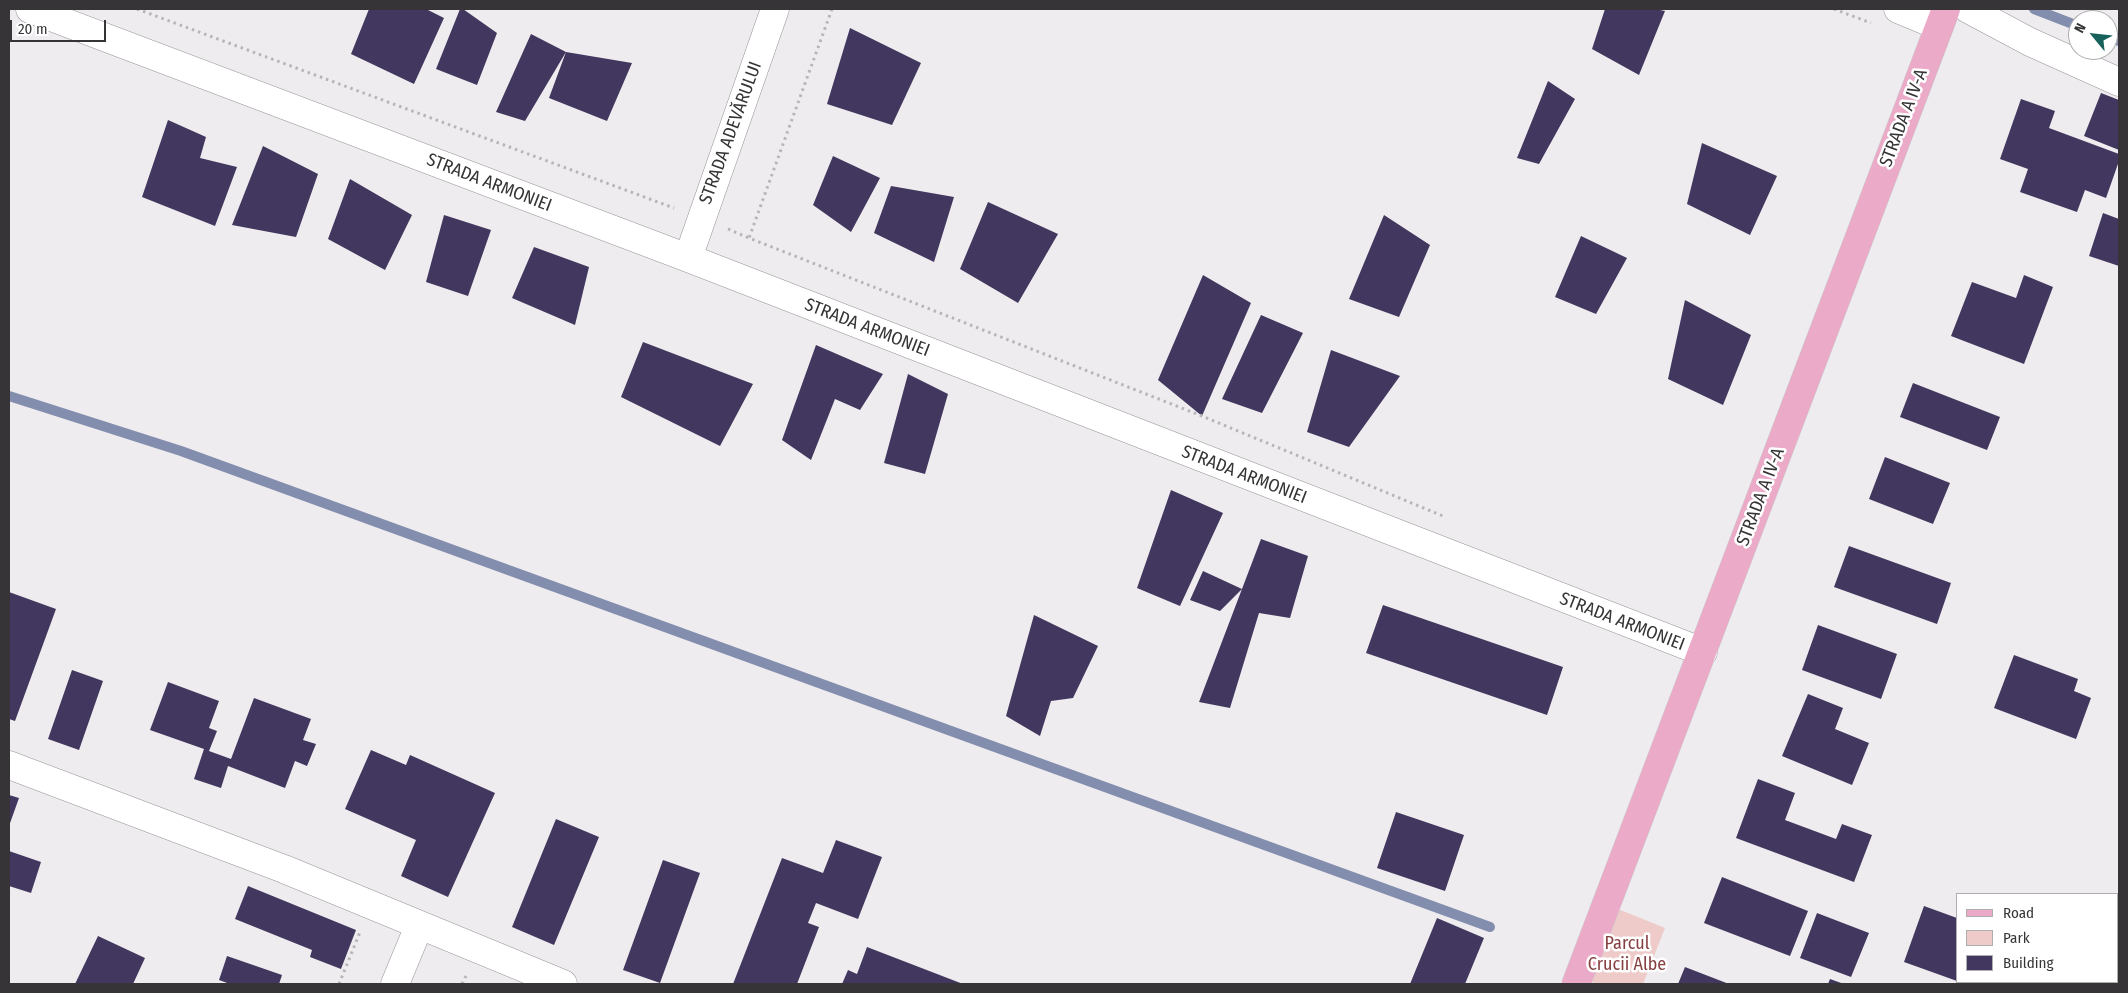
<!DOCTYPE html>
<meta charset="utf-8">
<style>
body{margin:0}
#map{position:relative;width:2128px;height:993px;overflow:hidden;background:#efecef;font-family:"Fira Sans Condensed",sans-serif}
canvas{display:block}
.frame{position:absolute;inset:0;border:10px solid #363436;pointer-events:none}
.legend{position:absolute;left:1956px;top:893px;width:162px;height:90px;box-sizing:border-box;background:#fff;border:1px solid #afaeaf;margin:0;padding:6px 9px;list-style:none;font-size:15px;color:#363436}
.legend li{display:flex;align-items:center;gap:10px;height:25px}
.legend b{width:25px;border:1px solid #afaeaf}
.north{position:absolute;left:2068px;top:10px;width:50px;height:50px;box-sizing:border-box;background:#fff;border:1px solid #afaeaf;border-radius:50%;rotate:298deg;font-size:14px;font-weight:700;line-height:20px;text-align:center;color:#363436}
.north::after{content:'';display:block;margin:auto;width:18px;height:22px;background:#17625a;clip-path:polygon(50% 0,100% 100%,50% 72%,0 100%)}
.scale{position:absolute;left:10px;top:20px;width:96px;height:22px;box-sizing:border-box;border:2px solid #363436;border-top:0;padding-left:6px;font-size:15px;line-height:18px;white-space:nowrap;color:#363436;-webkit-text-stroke:4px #fff;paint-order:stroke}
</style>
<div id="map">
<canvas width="2128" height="993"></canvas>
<div class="frame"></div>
<ul class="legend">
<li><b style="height:6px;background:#ebaac8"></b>Road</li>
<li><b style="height:14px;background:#eecac8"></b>Park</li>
<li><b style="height:14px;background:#42375e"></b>Building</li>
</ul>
<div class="north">N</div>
<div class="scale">20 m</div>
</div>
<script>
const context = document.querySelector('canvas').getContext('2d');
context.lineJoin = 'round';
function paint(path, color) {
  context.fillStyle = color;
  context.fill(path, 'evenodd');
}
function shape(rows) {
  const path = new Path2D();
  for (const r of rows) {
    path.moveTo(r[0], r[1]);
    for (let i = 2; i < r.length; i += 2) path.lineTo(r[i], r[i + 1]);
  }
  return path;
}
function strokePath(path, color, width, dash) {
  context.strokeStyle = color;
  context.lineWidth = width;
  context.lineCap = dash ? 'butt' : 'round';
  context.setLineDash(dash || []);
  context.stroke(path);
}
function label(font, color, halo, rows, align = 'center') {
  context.font = font + ' "Fira Sans Condensed",sans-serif';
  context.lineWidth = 5;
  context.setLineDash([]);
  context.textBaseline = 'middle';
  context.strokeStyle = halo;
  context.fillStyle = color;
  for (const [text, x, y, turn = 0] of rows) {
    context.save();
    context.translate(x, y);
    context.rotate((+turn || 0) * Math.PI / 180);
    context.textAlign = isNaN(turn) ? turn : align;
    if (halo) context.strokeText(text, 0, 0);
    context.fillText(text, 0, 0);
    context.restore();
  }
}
const green = shape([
 [1618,909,1665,928,1643,984,1597,984,1590,981]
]);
const stream = shape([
 [2034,9,2078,26],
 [2108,37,2119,41],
 [9,396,181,451,1490,927]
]);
const building = shape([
 [369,9,426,9,444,18,414,84,351,54],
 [460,9,463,9,497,33,477,85,436,69],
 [1605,9,1655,9,1665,11,1639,75,1592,49],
 [850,28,921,63,892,125,827,104],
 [531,34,566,52,632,63,607,121,549,98,566,52,525,121,496,112],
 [1548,81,1575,99,1539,164,1517,158],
 [2101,93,2119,100,2119,150,2084,136],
 [2021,99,2055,111,2049,128,2119,154,2119,161,2106,198,2085,190,2077,212,2020,192,2028,169,2000,159],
 [168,120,206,137,200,158,237,167,215,226,142,197],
 [1702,143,1777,176,1750,235,1687,204],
 [263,146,318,174,296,237,232,225],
 [833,156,880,178,851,232,813,205],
 [350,179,412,215,385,270,328,239],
 [891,186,954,197,934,262,874,233],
 [988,202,1058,234,1018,303,960,269],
 [2103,213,2119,219,2119,266,2089,256],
 [444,215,491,230,468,296,426,282],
 [1384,215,1430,245,1399,317,1349,299],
 [1581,236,1627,258,1596,314,1555,297],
 [534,247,589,267,575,325,512,298],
 [1203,275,1251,303,1202,416,1158,380],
 [2024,275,2053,287,2024,364,1951,336,1972,282,2016,298],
 [1685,300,1751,335,1723,405,1668,379],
 [1261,315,1303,333,1262,413,1222,399],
 [643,342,753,384,720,446,621,397],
 [816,345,883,374,860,410,835,399,811,460,782,440],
 [1331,350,1400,376,1349,447,1307,432],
 [908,374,948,394,925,474,884,463],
 [1913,383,2000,417,1987,450,1900,417],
 [1885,457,1950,483,1933,524,1869,499],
 [1171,490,1223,513,1180,606,1137,588],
 [1261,539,1308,556,1290,618,1259,613,1230,708,1199,702],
 [1849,546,1951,583,1937,624,1834,587],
 [1203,571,1242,589,1220,611,1190,600],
 [9,592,56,609,15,721,9,719],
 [1383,605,1563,667,1547,715,1366,653],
 [1034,615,1098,646,1073,698,1051,701,1040,736,1006,716],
 [1818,625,1897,654,1881,699,1802,670],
 [2014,655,2078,679,2074,691,2091,698,2076,739,1994,708],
 [72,670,103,681,79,750,48,739],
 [168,682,219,701,209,728,217,731,209,751,231,759,254,698,311,719,303,740,316,744,307,766,295,761,285,788,228,766,221,788,194,779,204,749,150,730],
 [1808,694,1843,708,1835,729,1869,743,1852,785,1782,756],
 [371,750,406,765,410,755,495,793,448,897,401,876,416,840,345,809],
 [1758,779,1795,793,1785,820,1836,839,1842,824,1872,835,1854,882,1736,838],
 [9,795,19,798,9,826],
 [1396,812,1464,835,1445,891,1377,868],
 [556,819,599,837,554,945,512,927],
 [836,840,882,857,858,919,816,903,808,923,819,927,797,984,733,984,782,858,823,873],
 [9,851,41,862,31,893,9,886],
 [663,860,700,873,660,983,623,970],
 [1722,877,1808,911,1790,956,1704,923],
 [248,886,356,930,341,969,310,957,312,950,235,919],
 [1924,906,1957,918,1957,981,1904,962],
 [1817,913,1869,933,1851,977,1800,958],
 [1437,918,1484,938,1465,984,1410,984],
 [98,936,145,958,133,984,75,984],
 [867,947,963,984,842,984,848,970,857,974],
 [227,956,282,975,279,984,230,984,219,980],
 [1685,967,1729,984,1678,984],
 [1830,979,1844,984,1828,984]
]);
const path = shape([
 [137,9,674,208],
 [832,9,749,238,1202,416,1443,516],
 [1834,9,1871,23],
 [728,229,749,238],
 [339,984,360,932],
 [462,984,466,976]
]);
const minor = shape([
 [30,9,688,258,1703,652],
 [1898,9,1939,26],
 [1968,9,2030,42,2119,82],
 [688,258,775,9],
 [9,765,284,869,563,984],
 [395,984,419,926]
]);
const major = shape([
 [1576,984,1946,9]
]);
const streetNames = [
 ["STRADA A IV-A",1904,118,-69],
 ["STRADA ADEVĂRULUI",731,133,-70],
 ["STRADA ARMONIEI",489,183,21],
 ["STRADA ARMONIEI",867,328,21],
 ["STRADA ARMONIEI",1244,475,21],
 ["STRADA A IV-A",1761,497,-69],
 ["STRADA ARMONIEI",1622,622,21]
];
const parkNames = [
 ["Parcul",1627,944],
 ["Crucii Albe",1627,965]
];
paint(green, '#eecac8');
strokePath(stream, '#838eae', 10);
paint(building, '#42375e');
strokePath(minor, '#989598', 29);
strokePath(major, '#cbcacb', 29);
strokePath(path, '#b7b5b7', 3, [2.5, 4]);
strokePath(minor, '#fff', 28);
strokePath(major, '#ebaac8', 28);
label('18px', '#363436', '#fff', streetNames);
label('18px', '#863f40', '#fff', parkNames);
</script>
